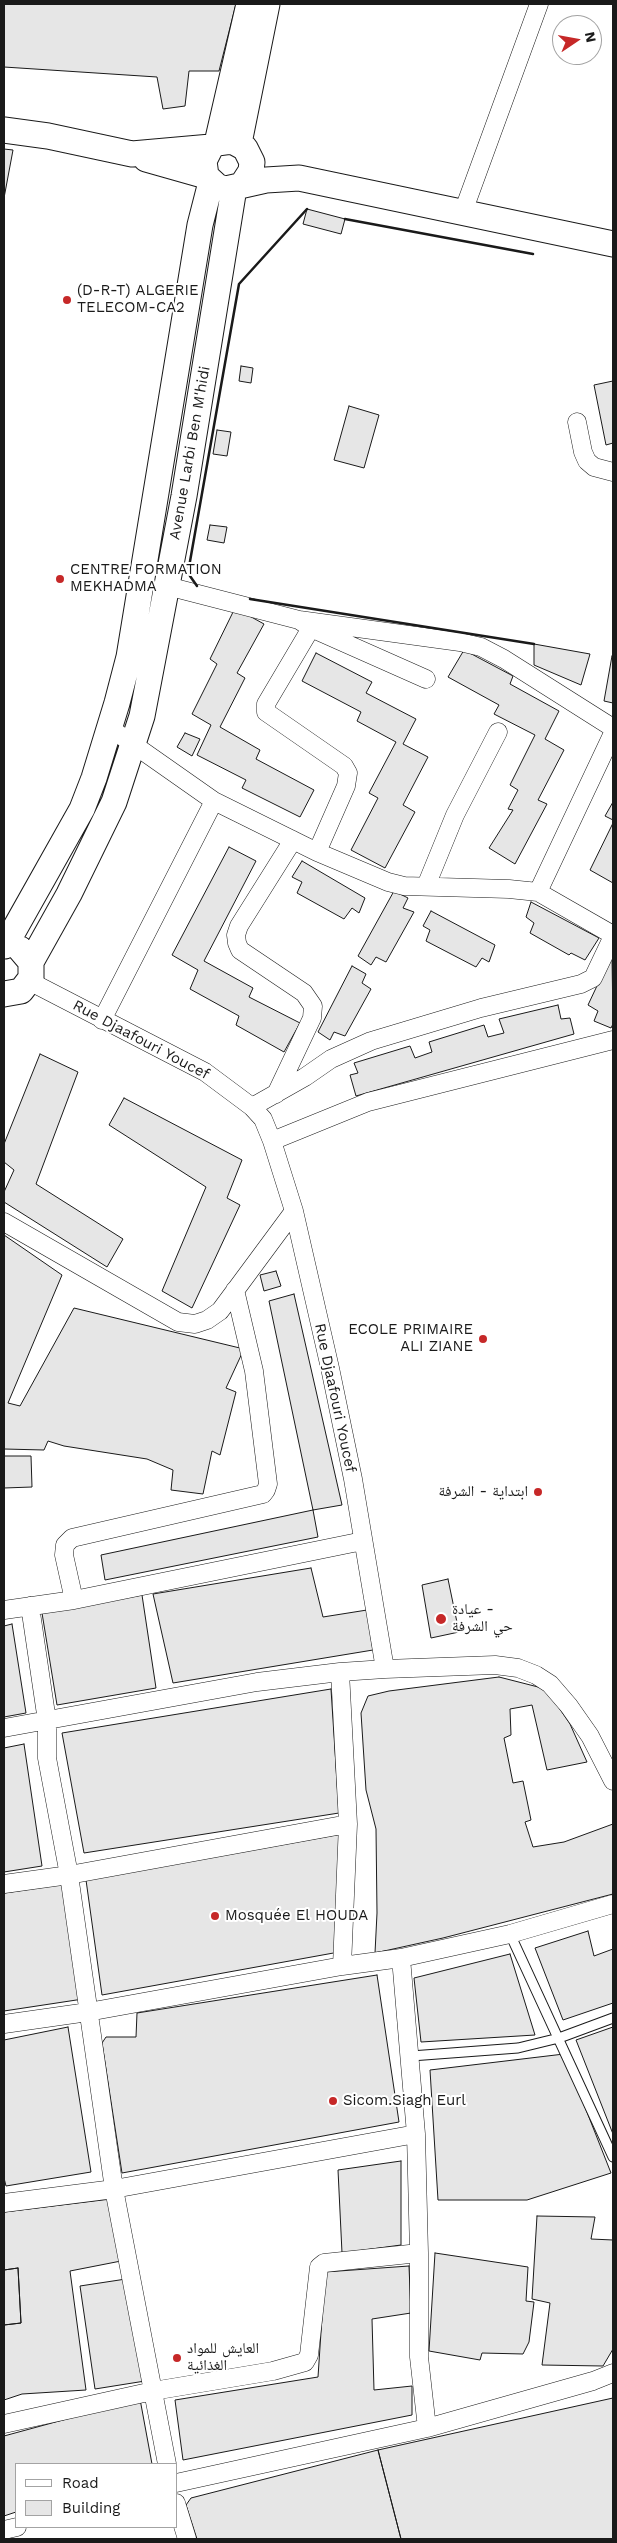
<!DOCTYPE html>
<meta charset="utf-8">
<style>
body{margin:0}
#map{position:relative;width:617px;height:2543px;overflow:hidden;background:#fff;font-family:"Work Sans",sans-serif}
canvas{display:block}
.frame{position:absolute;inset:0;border:5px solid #1a1a1a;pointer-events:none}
.legend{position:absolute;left:15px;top:2463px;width:162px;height:65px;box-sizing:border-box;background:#fff;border:1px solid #a3a3a3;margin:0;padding:6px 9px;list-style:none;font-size:15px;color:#1a1a1a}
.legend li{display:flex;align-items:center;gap:10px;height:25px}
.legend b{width:25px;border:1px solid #a3a3a3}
.north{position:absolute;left:552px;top:15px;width:50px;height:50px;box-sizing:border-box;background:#fff;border:1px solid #a3a3a3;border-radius:50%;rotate:78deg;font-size:14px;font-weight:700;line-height:20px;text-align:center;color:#1a1a1a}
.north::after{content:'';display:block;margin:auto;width:18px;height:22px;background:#c62828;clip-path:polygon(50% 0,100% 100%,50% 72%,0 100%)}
</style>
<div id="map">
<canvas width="617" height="2543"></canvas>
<div class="frame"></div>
<ul class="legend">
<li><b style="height:6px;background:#fff"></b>Road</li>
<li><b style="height:14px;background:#e6e6e6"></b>Building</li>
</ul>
<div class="north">N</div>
</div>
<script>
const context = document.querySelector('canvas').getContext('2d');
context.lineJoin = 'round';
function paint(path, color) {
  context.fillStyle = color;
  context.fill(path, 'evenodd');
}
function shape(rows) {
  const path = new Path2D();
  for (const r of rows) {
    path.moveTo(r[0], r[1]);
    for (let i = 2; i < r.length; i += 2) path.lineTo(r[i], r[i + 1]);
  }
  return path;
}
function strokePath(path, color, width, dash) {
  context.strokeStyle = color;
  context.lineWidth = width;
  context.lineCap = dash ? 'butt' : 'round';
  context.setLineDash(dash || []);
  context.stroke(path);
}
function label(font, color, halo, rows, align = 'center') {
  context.font = font + ' "Work Sans","Noto Naskh Arabic",sans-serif';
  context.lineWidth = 4;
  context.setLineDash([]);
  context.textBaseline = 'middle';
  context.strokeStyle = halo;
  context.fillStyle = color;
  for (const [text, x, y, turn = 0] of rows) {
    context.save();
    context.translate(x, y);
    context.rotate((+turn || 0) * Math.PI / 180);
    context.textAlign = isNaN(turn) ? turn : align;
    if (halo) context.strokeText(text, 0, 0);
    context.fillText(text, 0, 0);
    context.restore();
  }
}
const building = shape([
 [4,4,236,4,219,71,189,71,185,106,163,109,157,77,4,67,4,4],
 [4,149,13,150,4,198,4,149],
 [307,209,345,219,341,234,303,224,307,209],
 [241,366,253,368,251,383,239,381,241,366],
 [613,381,613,443,606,445,594,385,613,381],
 [349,406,379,415,364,468,334,460,349,406],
 [217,430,231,432,227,456,213,454,217,430],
 [210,525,227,527,224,543,207,540,210,525],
 [235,608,264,624,237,673,245,678,220,727,260,750,256,759,314,790,300,817,242,788,246,780,197,755,211,725,192,714,217,664,210,659,235,608],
 [534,644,590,654,581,685,534,665,534,644],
 [464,650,513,676,510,684,559,711,545,739,564,750,538,800,547,804,515,864,489,848,513,810,508,809,518,790,510,785,535,735,494,714,499,705,448,677,464,650],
 [316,653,372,682,366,693,416,719,403,744,428,757,403,805,415,812,385,868,351,850,378,798,369,793,396,742,357,721,361,712,302,681,316,653],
 [612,656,613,656,613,703,604,701,612,656],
 [185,733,200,739,192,756,177,747,185,733],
 [613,802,613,820,605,816,613,802],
 [613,823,613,883,590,870,613,823],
 [229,847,256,861,204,961,253,988,249,997,300,1023,284,1052,236,1025,239,1016,190,989,198,970,172,955,229,847],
 [302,861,365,898,359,913,352,908,344,919,297,893,302,882,292,877,302,861],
 [394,891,408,898,403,908,414,912,386,962,376,957,371,965,358,956,394,891],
 [531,902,599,938,585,960,571,953,569,955,530,933,534,923,526,917,531,902],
 [431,911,495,945,489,962,482,958,476,967,426,941,430,930,423,926,431,911],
 [612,954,613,1024,611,1028,594,1021,598,1011,588,1005,612,954],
 [352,966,366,974,362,983,371,989,345,1036,334,1032,330,1040,318,1032,352,966],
 [558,1005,561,1019,570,1018,574,1034,356,1096,350,1075,358,1073,354,1063,410,1046,415,1058,432,1052,429,1042,484,1025,488,1037,504,1033,499,1019,558,1005],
 [40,1054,78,1072,36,1184,123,1239,107,1267,4,1202,4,1192,14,1170,4,1162,4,1144,40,1054],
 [124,1098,242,1160,227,1198,240,1205,192,1308,162,1291,206,1187,109,1125,124,1098],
 [4,1235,62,1275,8,1403,20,1406,74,1308,244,1349,226,1388,236,1392,220,1455,212,1451,203,1494,171,1490,173,1470,147,1459,64,1446,48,1441,44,1450,4,1449,4,1235],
 [276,1271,281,1286,264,1291,260,1275,276,1271],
 [294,1294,342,1505,313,1510,269,1301,294,1294],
 [4,1456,31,1456,32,1487,4,1488,4,1456],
 [313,1510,318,1537,105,1580,101,1555,313,1510],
 [311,1568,323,1617,367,1610,373,1650,173,1683,153,1594,311,1568],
 [448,1579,459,1632,431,1638,422,1585,448,1579],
 [142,1595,156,1688,57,1705,42,1613,142,1595],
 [12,1624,26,1713,4,1717,4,1626,12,1624],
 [499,1677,546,1689,570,1724,587,1762,547,1770,532,1705,510,1709,511,1735,504,1738,513,1783,523,1781,531,1820,525,1822,533,1847,564,1842,613,1824,613,1894,443,1938,375,1953,377,1913,376,1829,366,1790,361,1713,368,1696,389,1691,499,1677],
 [331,1689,339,1813,84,1853,62,1733,331,1689],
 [24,1744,42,1866,4,1872,4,1748,24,1744],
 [341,1834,339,1952,102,1995,86,1880,341,1834],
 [65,1884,83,1999,4,2011,4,1893,65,1884],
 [588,1931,594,1956,613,1949,613,2003,563,2020,535,1948,588,1931],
 [510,1954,535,2035,421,2042,414,1978,510,1954],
 [377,1975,399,2122,122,2173,102,2043,106,2037,136,2037,137,2013,377,1975],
 [68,2027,91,2172,6,2186,4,2178,4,2040,68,2027],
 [613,2027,613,2134,576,2040,613,2027],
 [564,2054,611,2173,527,2200,438,2200,430,2070,564,2054],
 [401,2161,401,2245,342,2253,338,2170,401,2161],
 [111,2199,121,2261,70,2271,86,2390,22,2394,4,2400,4,2325,21,2323,18,2268,4,2270,4,2212,111,2199],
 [537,2216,595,2217,591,2239,613,2240,613,2349,603,2366,542,2365,550,2303,532,2299,537,2216],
 [435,2253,528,2267,526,2301,534,2302,529,2342,523,2354,482,2353,480,2360,429,2351,435,2253],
 [409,2266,411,2313,372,2319,374,2390,412,2386,412,2415,183,2460,175,2400,318,2377,325,2272,409,2266],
 [18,2268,21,2323,4,2325,4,2270,18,2268],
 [126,2279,145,2381,95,2389,80,2286,126,2279],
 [613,2398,613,2539,401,2539,378,2450,613,2398],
 [140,2399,152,2464,16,2464,16,2512,4,2516,4,2436,140,2399],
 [378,2450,401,2539,197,2539,186,2505,191,2498,378,2450]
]);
const lane = shape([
 [510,1934,613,2157],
 [411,2056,518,2048,559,2038,613,2018]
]);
const street = shape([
 [463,212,539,4],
 [577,422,583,452,587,461,594,467,613,472],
 [167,586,299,620,311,628,426,679],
 [299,620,460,642,481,647,504,659,613,728],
 [311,628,266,704,266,712,344,766,348,773,346,786,317,852],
 [110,728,214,801],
 [426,886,455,815,498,732],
 [538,892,613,733],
 [29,981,205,1072,252,1107,263,1119,272,1141,294,1211,330,1368,353,1479,385,1669,495,1665,518,1668,536,1675,550,1684,569,1706,590,1736,613,1781],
 [102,1020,214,801,317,852,388,882,404,886,509,889,538,892,613,935],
 [276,1094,312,1018,313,1006,304,993,240,950,237,943,236,935,239,926,293,840],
 [252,1107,305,1077,331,1059,371,1041,481,1008,581,984,593,978,613,936],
 [272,1141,368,1102,613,1040],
 [4,1222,178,1322,195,1324,207,1320,220,1311,294,1211],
 [74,1600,64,1555,65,1545,72,1538,263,1494,266,1490,268,1484,254,1371,235,1290],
 [30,1606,47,1721,47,1758,69,1875,114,2189,167,2464],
 [4,1610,74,1600,363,1541],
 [4,1728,257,1682,340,1672],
 [4,1884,69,1875,348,1824],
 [342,1966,348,1824,340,1672,385,1669],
 [4,2024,88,2012,342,1966,401,1958,510,1934,613,1904],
 [416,2134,419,2253,419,2357,427,2428],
 [4,2203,114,2189,416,2134,401,1958],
 [4,2424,153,2391,273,2371,305,2362,309,2355,319,2267,324,2263,419,2253],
 [176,2483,427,2428,593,2381,613,2373],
 [176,2503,187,2539],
 [4,2530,17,2527]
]);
const secondary = shape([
 [4,130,48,136,132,154,211,147],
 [217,143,249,4],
 [239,143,267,4],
 [146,159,206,176],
 [242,185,251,171,252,162,245,148,232,141,217,143,211,147,204,161,206,176,218,187,226,189,266,180,299,178,613,244],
 [5,946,82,809,94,778,117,703,129,657,200,225,211,182],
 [31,962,69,894,114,802,142,716,184,496,234,188],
 [4,994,21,991,31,978,31,962,20,949]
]);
const wall = shape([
 [345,219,533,254],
 [197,586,190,576,189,567,239,284,307,209],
 [250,599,534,644]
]);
const markers = [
 [67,300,5,"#c62828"],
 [60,579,5,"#c62828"],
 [483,1339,5,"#c62828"],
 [538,1492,5,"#c62828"],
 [441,1619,6,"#c62828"],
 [215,1916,5,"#c62828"],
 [333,2101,5,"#c62828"],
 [177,2358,5,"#c62828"]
];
const poiNames = [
 ["(D-R-T) ALGERIE",77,291],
 ["TELECOM-CA2",77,308],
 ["CENTRE FORMATION",70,570],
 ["MEKHADMA",70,587],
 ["ECOLE PRIMAIRE",473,1330,"right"],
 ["ALI ZIANE",473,1347,"right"],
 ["ابتداية - الشرفة",528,1492,"right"],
 ["عيادة -",452,1610],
 ["حي الشرفة",452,1627],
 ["Mosquée El HOUDA",225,1916],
 ["Sicom.Siagh Eurl",343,2101],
 ["العايش للمواد",187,2349],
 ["الغذائية",187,2366]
];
const streetNames = [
 ["Avenue Larbi Ben M'hidi",190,453,-80],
 ["Rue Djaafouri Youcef",141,1040,28],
 ["Rue Djaafouri Youcef",335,1398,78]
];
paint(building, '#e6e6e6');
strokePath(building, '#1a1a1a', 1);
strokePath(lane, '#1a1a1a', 11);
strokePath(street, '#1a1a1a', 19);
strokePath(secondary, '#1a1a1a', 27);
strokePath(lane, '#fff', 9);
strokePath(street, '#fff', 18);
strokePath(secondary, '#fff', 25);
strokePath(wall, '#1a1a1a', 2.5);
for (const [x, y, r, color] of markers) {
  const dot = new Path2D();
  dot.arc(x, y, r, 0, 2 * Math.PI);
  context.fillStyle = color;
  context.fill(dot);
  strokePath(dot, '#fff', 2);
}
label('15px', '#1a1a1a', '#fff', poiNames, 'left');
label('15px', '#1a1a1a', '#fff', streetNames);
</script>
